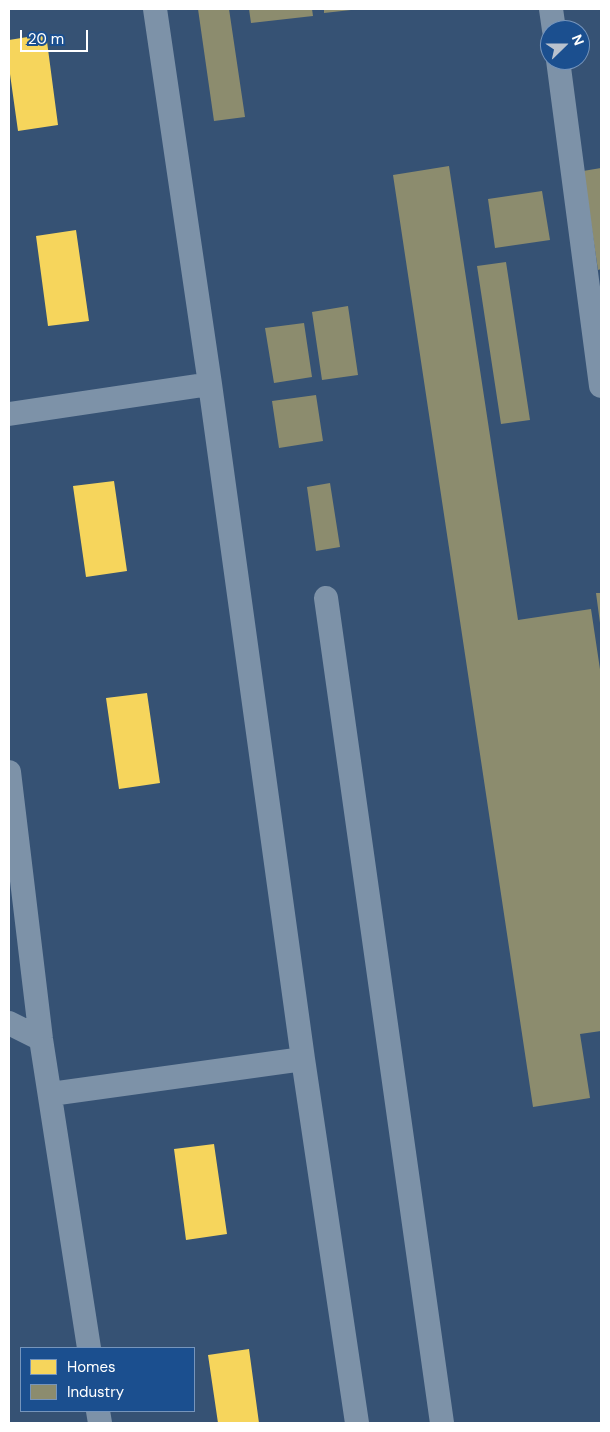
<!DOCTYPE html>
<style>
body{margin:0}
#map{position:relative;width:610px;height:1432px;overflow:hidden;background:#365274;font-family:"DM Sans",sans-serif}
canvas{display:block}
.frame{position:absolute;inset:0;border:10px solid #fff;pointer-events:none}
.legend{position:absolute;left:20px;top:1347px;width:175px;height:65px;box-sizing:border-box;background:#1b4f8f;border:1px solid #7695bc;margin:0;padding:6px 9px;list-style:none;font-size:15px;color:#fff}
.legend li{display:flex;align-items:center;gap:10px;height:25px}
.legend b{width:25px;border:1px solid #7695bc}
.north{position:absolute;left:540px;top:20px;width:50px;height:50px;box-sizing:border-box;background:#1b4f8f;border:1px solid #7695bc;border-radius:50%;rotate:68deg;font-size:14px;font-weight:700;line-height:20px;text-align:center;color:#fff}
.north::after{content:'';display:block;margin:auto;width:18px;height:22px;background:#b9c2ce;clip-path:polygon(50% 0,100% 100%,50% 72%,0 100%)}
.scale{position:absolute;left:20px;top:30px;width:68px;height:22px;box-sizing:border-box;border:2px solid #fff;border-top:0;padding-left:6px;font-size:15px;line-height:18px;white-space:nowrap;color:#fff;-webkit-text-stroke:4px #1b4f8f;paint-order:stroke}
</style>
<div id="map">
<canvas width="610" height="1432"></canvas>
<div class="frame"></div>
<ul class="legend">
<li><b style="height:14px;background:#f6d55c"></b>Homes</li>
<li><b style="height:14px;background:#8c8c6e"></b>Industry</li>
</ul>
<div class="north">N</div>
<div class="scale">20 m</div>
</div>
<script>
const context = document.querySelector('canvas').getContext('2d');
context.lineJoin = 'round';
function paint(path, color) {
  context.fillStyle = color;
  context.fill(path, 'evenodd');
}
function shape(rows) {
  const path = new Path2D();
  for (const r of rows) {
    path.moveTo(r[0], r[1]);
    for (let i = 2; i < r.length; i += 2) path.lineTo(r[i], r[i + 1]);
  }
  return path;
}
function strokePath(path, color, width, dash) {
  context.strokeStyle = color;
  context.lineWidth = width;
  context.lineCap = dash ? 'butt' : 'round';
  context.setLineDash(dash || []);
  context.stroke(path);
}
const homes = shape([
 [46,34,58,125,18,131,9,67,9,40],
 [76,230,89,321,48,326,36,236],
 [114,481,127,571,86,577,73,486],
 [147,693,160,783,119,789,106,698],
 [214,1144,227,1234,186,1240,174,1149],
 [249,1349,259,1423,218,1423,208,1355]
]);
const industry = shape([
 [198,9,229,9,245,117,214,121],
 [249,9,312,9,313,16,251,23],
 [324,9,351,9,351,10,324,13],
 [449,166,518,620,591,609,601,676,601,1031,580,1034,590,1098,533,1107,393,175],
 [601,168,601,269,598,270,583,171],
 [542,191,550,240,495,248,488,199],
 [506,262,530,420,501,424,477,266],
 [348,306,358,375,322,380,312,312],
 [304,323,312,377,274,383,265,328],
 [316,395,323,441,279,448,272,401],
 [330,483,340,547,316,551,307,487],
 [596,593,601,593,601,623,600,623]
]);
const minor = shape([
 [155,9,210,384,303,1059,357,1423],
 [551,9,554,30],
 [558,60,601,386],
 [9,414,210,384],
 [326,598,442,1423],
 [9,772,41,1039,89,1348],
 [9,1023,41,1039],
 [51,1094,303,1059],
 [98,1411,100,1423]
]);
paint(homes, '#f6d55c');
paint(industry, '#8c8c6e');
strokePath(minor, '#7d92a8', 24);
</script>
